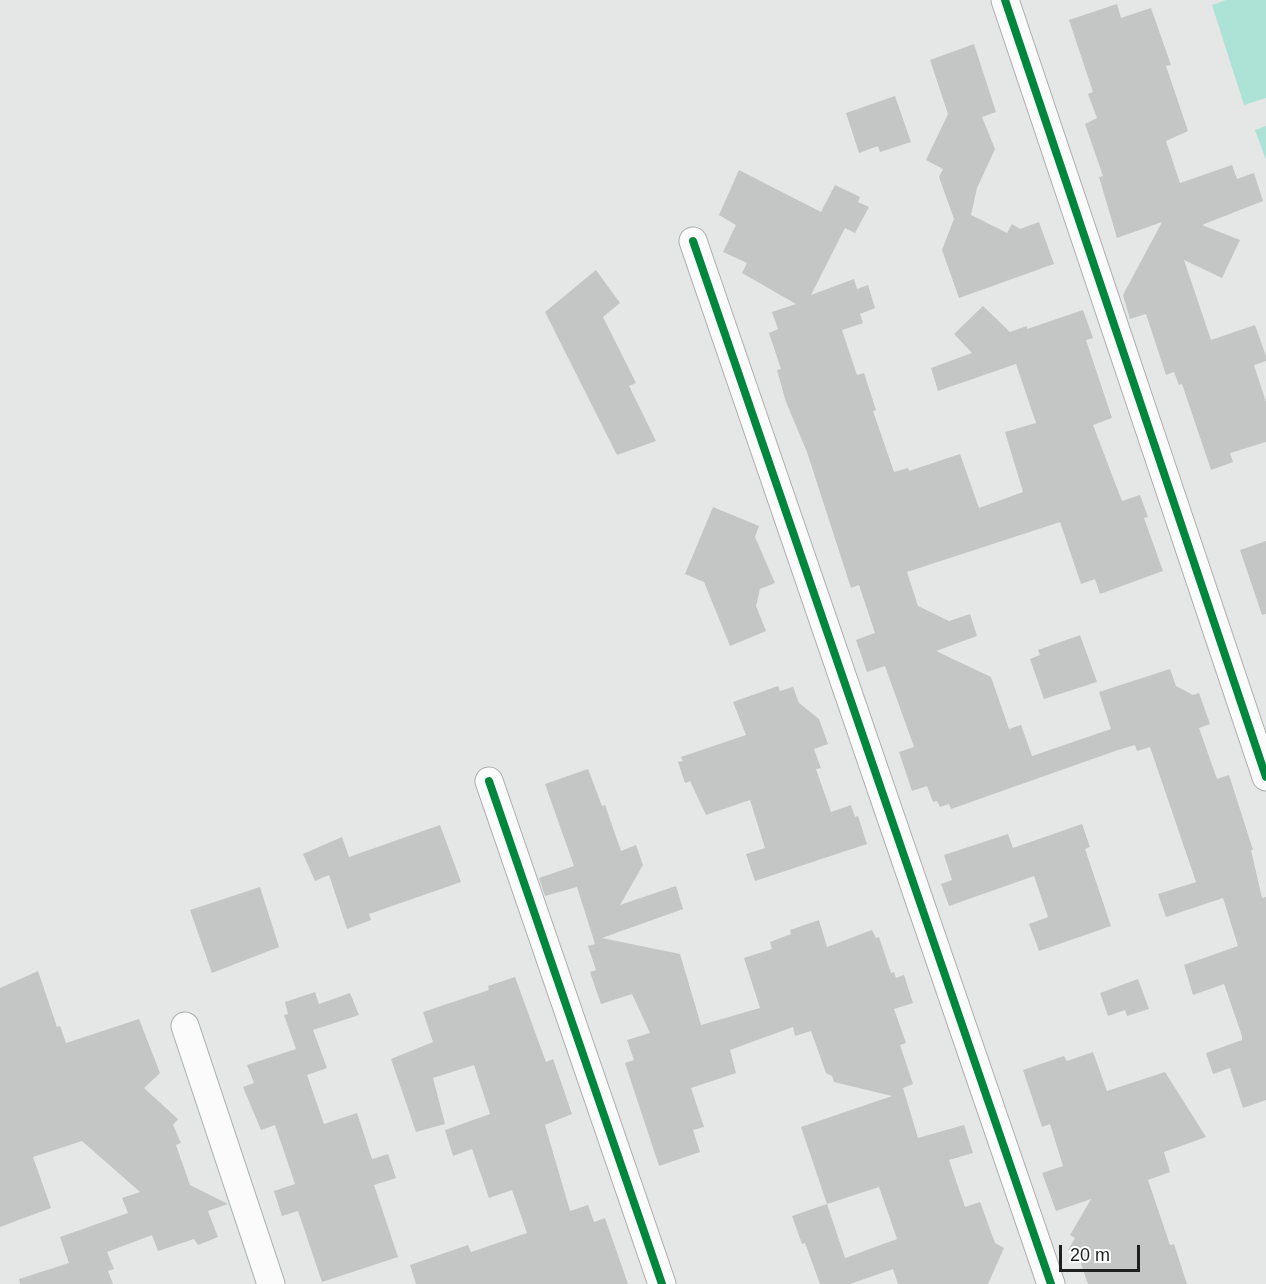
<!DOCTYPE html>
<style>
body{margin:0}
#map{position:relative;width:1266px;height:1284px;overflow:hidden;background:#e4e7e6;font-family:Helvetica,sans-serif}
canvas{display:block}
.scale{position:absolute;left:1059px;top:1245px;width:81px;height:27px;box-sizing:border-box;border:3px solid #1e2020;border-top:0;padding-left:8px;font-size:18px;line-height:21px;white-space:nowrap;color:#1e2020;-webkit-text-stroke:4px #fff;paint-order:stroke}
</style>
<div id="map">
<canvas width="1266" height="1284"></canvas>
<div class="scale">20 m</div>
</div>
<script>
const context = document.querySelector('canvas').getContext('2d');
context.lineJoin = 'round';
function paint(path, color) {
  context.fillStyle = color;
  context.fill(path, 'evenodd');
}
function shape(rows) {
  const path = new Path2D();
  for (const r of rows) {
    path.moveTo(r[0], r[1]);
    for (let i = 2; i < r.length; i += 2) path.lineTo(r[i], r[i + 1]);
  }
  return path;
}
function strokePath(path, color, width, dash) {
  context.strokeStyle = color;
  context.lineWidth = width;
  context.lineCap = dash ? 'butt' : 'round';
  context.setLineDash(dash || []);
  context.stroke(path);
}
const green = shape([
 [1226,0,1266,0,1266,98,1244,105,1212,5],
 [1266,126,1266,160,1255,130]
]);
const building = shape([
 [1117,4,1121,18,1151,8,1171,65,1166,66,1188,131,1166,141,1180,183,1232,165,1237,179,1254,173,1263,201,1202,225,1240,240,1222,278,1184,260,1211,340,1255,325,1266,356,1266,361,1254,365,1266,402,1266,442,1230,453,1233,462,1211,470,1182,384,1179,385,1174,372,1166,375,1146,314,1130,319,1123,295,1162,222,1117,238,1099,177,1103,176,1085,124,1097,118,1088,94,1093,92,1069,20],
 [974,44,996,112,982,117,995,149,977,188,971,215,1007,233,1012,224,1020,229,1039,222,1054,264,959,298,942,250,954,219,939,177,943,169,926,160,948,114,930,60],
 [895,96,911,142,880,152,878,146,859,153,846,113],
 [739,170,821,212,835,185,860,197,858,202,869,207,855,233,845,228,811,295,854,279,857,289,868,285,875,308,860,314,863,323,842,330,857,375,864,373,876,410,873,411,894,472,908,468,909,471,960,454,979,508,1023,492,1005,432,1036,423,1016,364,938,391,931,368,972,353,954,334,983,306,1010,332,1027,326,1027,329,1083,310,1093,338,1086,340,1112,418,1093,425,1122,501,1140,495,1148,517,1144,518,1163,571,1100,594,1095,579,1081,584,1060,522,907,572,918,606,949,621,970,614,977,636,936,651,991,677,1009,729,1021,725,1032,756,1111,729,1099,692,1170,669,1176,686,1193,695,1199,693,1210,724,1199,728,1217,779,1229,775,1253,850,1251,850,1262,898,1266,897,1266,1100,1243,1108,1230,1068,1213,1074,1206,1053,1242,1040,1242,1036,1224,984,1193,995,1184,965,1238,946,1223,898,1166,917,1158,894,1196,882,1150,747,1137,751,1135,745,1118,750,951,809,949,804,940,807,937,801,933,802,927,786,912,791,899,752,914,747,885,666,867,672,856,640,875,633,859,585,851,588,807,452,786,402,777,370,781,369,769,333,778,329,772,312,796,304,742,273,747,263,723,252,736,225,719,215],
 [596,270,620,303,603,317,636,383,629,386,656,441,617,455,545,312],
 [713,507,759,526,755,537,775,583,760,589,756,606,766,631,730,646,704,582,685,574],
 [1266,541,1266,614,1262,615,1240,550],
 [1080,635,1097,682,1044,699,1030,659,1040,655,1038,650],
 [778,686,780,691,793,687,799,703,819,719,828,744,814,749,821,768,816,769,831,812,851,805,855,817,858,816,867,844,755,881,746,854,765,848,750,800,706,815,690,781,685,783,678,762,683,761,681,757,746,735,733,702],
 [588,769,602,806,605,805,621,851,636,845,643,865,620,905,676,886,683,909,602,938,680,954,701,1025,760,1008,744,958,772,949,770,942,791,934,790,930,819,920,827,947,872,930,876,938,879,937,891,973,894,972,896,978,904,975,913,1003,894,1009,906,1043,900,1045,913,1084,903,1088,918,1138,964,1125,973,1153,949,1160,965,1207,980,1202,995,1243,1004,1248,988,1284,898,1284,893,1269,850,1284,820,1284,805,1243,802,1244,792,1216,827,1204,801,1127,892,1096,834,1082,832,1076,826,1073,811,1031,795,1036,793,1027,730,1050,736,1073,691,1088,704,1127,693,1130,700,1152,659,1166,625,1063,634,1060,627,1040,650,1033,632,994,601,1004,590,972,596,970,588,946,595,944,577,887,545,896,539,878,574,866,545,784],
 [879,1187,897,1239,845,1258,827,1204],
 [1082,824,1090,847,1085,849,1111,926,1039,951,1029,924,1048,917,1034,876,949,906,941,884,952,880,944,855,1008,834,1013,848],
 [440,825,461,882,369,914,371,920,347,929,329,875,315,881,303,854,342,837,349,857],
 [260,887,279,947,212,973,190,910],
 [38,971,57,1027,60,1026,66,1043,139,1019,160,1073,144,1088,178,1119,173,1125,181,1143,176,1145,190,1185,228,1204,208,1211,218,1237,198,1245,194,1239,158,1251,152,1235,107,1252,114,1269,108,1271,113,1284,20,1284,19,1279,69,1263,60,1237,128,1213,122,1198,140,1192,82,1141,33,1157,51,1208,0,1227,0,988],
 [515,977,546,1062,553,1059,572,1114,545,1125,570,1211,588,1205,594,1222,605,1218,628,1284,416,1284,410,1265,468,1245,471,1252,527,1233,512,1190,489,1198,472,1149,453,1156,445,1130,490,1114,474,1065,433,1078,445,1124,416,1132,391,1059,433,1042,423,1012,489,990,488,986],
 [1138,979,1149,1009,1127,1016,1125,1010,1108,1016,1100,993],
 [315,992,319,1004,350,993,359,1015,313,1030,327,1068,307,1075,324,1124,357,1113,372,1159,388,1154,396,1178,374,1185,398,1257,322,1282,298,1211,282,1216,274,1191,295,1184,275,1125,261,1130,243,1087,254,1083,247,1065,296,1049,284,1015,288,1014,285,1002],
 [1093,1052,1107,1091,1165,1072,1206,1137,1164,1152,1170,1172,1148,1180,1170,1245,1174,1244,1187,1284,1088,1284,1078,1255,1068,1250,1075,1238,1070,1235,1091,1199,1056,1211,1042,1173,1063,1166,1050,1124,1042,1127,1023,1070,1064,1056,1067,1061]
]);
const minor = shape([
 [1005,0,1266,777],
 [693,241,1051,1284],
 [489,781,662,1284],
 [185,1026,271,1284]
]);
const cycleway = shape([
 [1005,0,1266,777],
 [693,241,1051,1284],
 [489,781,662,1284]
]);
paint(green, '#ade2d7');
paint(building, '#c4c6c5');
strokePath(minor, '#acaead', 29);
strokePath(minor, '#fbfbfb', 27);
strokePath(cycleway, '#00873e', 8);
</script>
